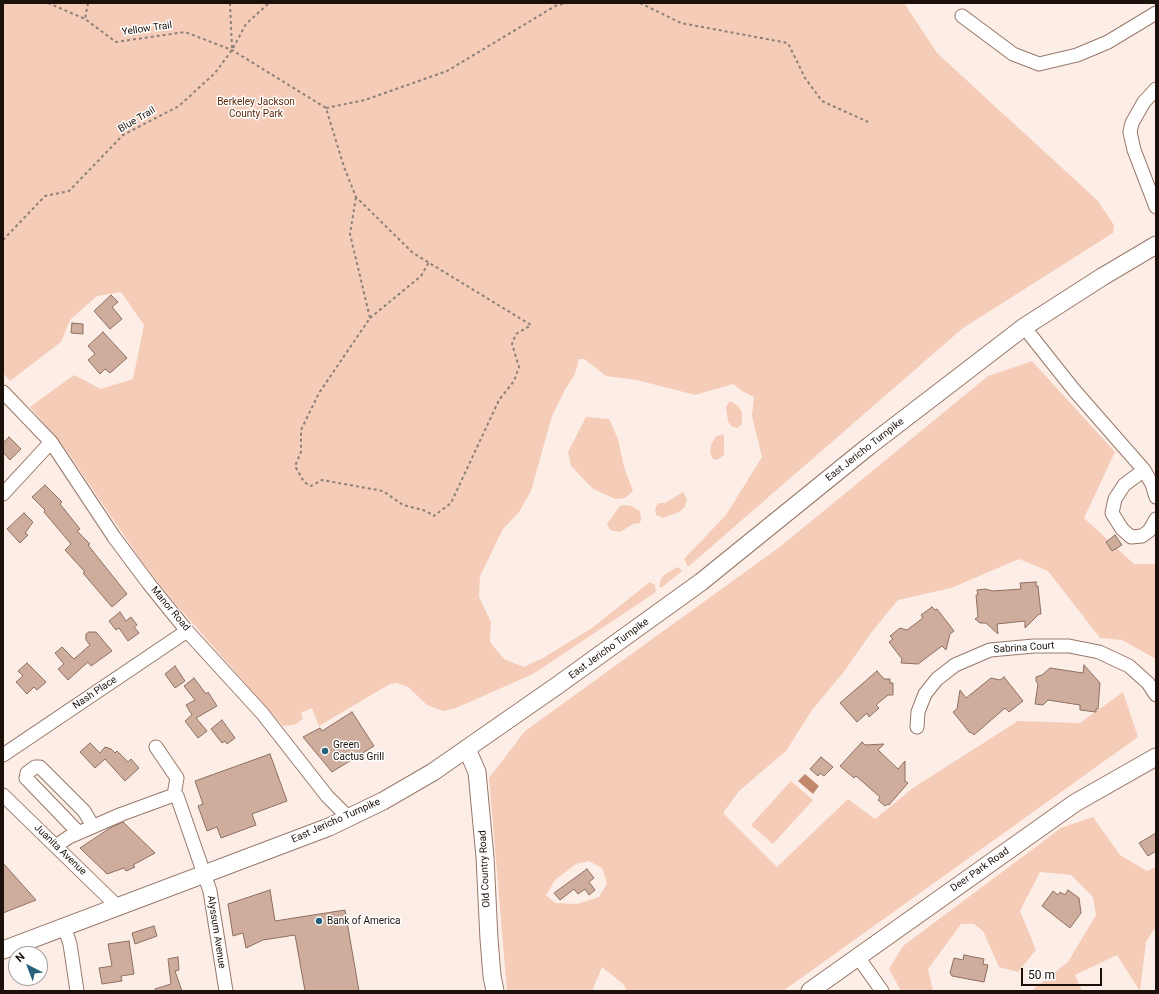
<!DOCTYPE html>
<style>
body{margin:0}
#map{position:relative;width:1159px;height:994px;overflow:hidden;background:#fceee7;font-family:Roboto,sans-serif}
canvas{display:block}
.frame{position:absolute;inset:0;border:4px solid #1b100a;pointer-events:none}
.north{position:absolute;left:8px;top:946px;width:40px;height:40px;box-sizing:border-box;background:#fff;border:1px solid #a49f9d;border-radius:50%;rotate:318deg;font-size:11px;font-weight:700;line-height:16px;text-align:center;color:#1b100a}
.north::after{content:'';display:block;margin:auto;width:14px;height:18px;background:#26627a;clip-path:polygon(50% 0,100% 100%,50% 72%,0 100%)}
.scale{position:absolute;left:1021px;top:968px;width:81px;height:18px;box-sizing:border-box;border:2px solid #1b100a;border-top:0;padding-left:5px;font-size:12px;line-height:14px;white-space:nowrap;color:#1b100a;-webkit-text-stroke:3px #fff;paint-order:stroke}
</style>
<div id="map">
<canvas width="1159" height="994"></canvas>
<div class="frame"></div>
<div class="north">N</div>
<div class="scale">50 m</div>
</div>
<script>
const context = document.querySelector('canvas').getContext('2d');
context.lineJoin = 'round';
function paint(path, color) {
  context.fillStyle = color;
  context.fill(path, 'evenodd');
}
function shape(rows) {
  const path = new Path2D();
  for (const r of rows) {
    path.moveTo(r[0], r[1]);
    for (let i = 2; i < r.length; i += 2) path.lineTo(r[i], r[i + 1]);
  }
  return path;
}
function strokePath(path, color, width, dash) {
  context.strokeStyle = color;
  context.lineWidth = width;
  context.lineCap = dash ? 'butt' : 'round';
  context.setLineDash(dash || []);
  context.stroke(path);
}
function label(font, color, halo, rows, align = 'center') {
  context.font = font + ' Roboto,sans-serif';
  context.lineWidth = 3;
  context.setLineDash([]);
  context.textBaseline = 'middle';
  context.strokeStyle = halo;
  context.fillStyle = color;
  for (const [text, x, y, turn = 0] of rows) {
    context.save();
    context.translate(x, y);
    context.rotate((+turn || 0) * Math.PI / 180);
    context.textAlign = isNaN(turn) ? turn : align;
    if (halo) context.strokeText(text, 0, 0);
    context.fillText(text, 0, 0);
    context.restore();
  }
}
const green = shape([
 [3,3,904,3,937,53,1097,200,1114,225,1113,233,963,328,688,567,684,559,726,515,762,457,752,416,754,397,742,391,733,384,695,395,637,380,606,376,584,359,579,359,575,374,566,388,552,416,531,491,519,512,503,529,480,576,479,597,491,622,490,642,504,659,524,667,543,658,592,628,650,582,655,585,656,592,533,674,456,708,443,711,427,705,408,687,397,683,390,684,319,726,312,708,301,713,303,719,294,725,283,726,173,601,142,562,66,450,30,407,74,375,101,389,133,379,144,325,121,292,97,296,70,320,61,342,10,381,3,373],
 [1032,361,1115,452,1084,518,1134,564,1156,564,1156,659,1122,640,1100,638,1048,571,1019,559,951,588,898,600,871,633,843,673,812,710,786,751,739,791,723,813,777,867,848,799,875,819,913,788,1018,721,1080,723,1123,692,1138,737,783,991,627,991,623,984,602,967,592,991,507,991,489,778,525,731,781,546,988,376],
 [589,861,602,868,607,883,599,897,577,904,555,903,546,895,555,880,576,864],
 [730,401,738,406,742,412,742,424,737,428,731,426,728,421,726,407],
 [586,417,609,419,618,439,624,467,633,491,625,498,615,499,593,489,571,466,568,452],
 [724,434,724,455,717,460,712,458,710,452,711,445,716,436],
 [683,492,687,499,685,507,679,512,663,518,656,515,655,508,659,503,665,503],
 [624,505,631,506,640,511,641,519,640,523,633,524,620,532,610,530,607,524,620,506],
 [678,567,682,571,662,587,659,587,661,579,665,574],
 [791,781,813,800,773,844,751,825],
 [1093,817,1120,855,1147,871,1156,867,1156,926,1146,942,1140,991,1117,955,1075,975,1082,991,1031,991,1068,962,1096,915,1093,897,1071,875,1040,872,1020,911,1036,950,1018,972,999,967,983,931,974,924,961,924,928,969,933,991,901,991,889,969,903,946,1061,828]
]);
const water = shape([
 [805,774,819,786,813,794,798,781]
]);
const building = shape([
 [111,295,118,302,112,307,122,319,110,329,94,311,111,295],
 [72,323,83,324,83,334,71,333,72,323],
 [103,332,127,358,110,373,105,369,100,374,88,360,95,354,88,346,103,332],
 [9,437,21,449,10,460,3,452,3,443,9,437],
 [45,485,62,502,60,504,80,529,77,531,90,544,88,545,127,594,112,607,83,573,85,572,65,550,71,544,44,512,45,510,32,497,45,485],
 [24,513,33,522,25,533,28,535,20,543,7,529,24,513],
 [1115,535,1122,545,1112,551,1106,542,1115,535],
 [1036,582,1036,586,1038,586,1041,614,1039,614,1025,628,1025,621,997,624,998,634,986,623,980,623,975,619,978,617,976,595,978,595,977,590,985,589,993,591,1021,589,1020,583,1036,582],
 [932,607,935,610,937,609,954,631,950,634,946,650,942,646,918,664,901,663,902,659,889,642,893,639,890,636,900,628,907,630,923,618,921,615,932,607],
 [120,612,126,621,131,617,137,625,134,627,139,633,128,641,119,628,116,630,109,621,120,612],
 [89,632,96,632,112,651,91,666,88,662,68,680,58,669,64,664,55,653,62,647,74,659,90,645,86,640,86,634,89,632],
 [27,663,46,682,37,690,34,687,27,694,16,682,23,676,18,671,27,663],
 [1084,665,1100,683,1098,709,1096,709,1096,712,1080,710,1080,705,1048,700,1043,705,1035,704,1038,684,1036,681,1036,677,1042,675,1050,668,1083,673,1084,665],
 [175,666,185,681,175,688,165,674,175,666],
 [877,671,884,679,890,679,890,683,893,683,893,695,888,695,876,705,879,708,869,717,867,713,857,722,840,703,877,671],
 [1004,677,1023,701,1009,712,1005,708,974,735,971,732,970,733,953,712,957,709,960,690,966,698,991,678,1000,680,1004,677],
 [194,678,206,694,208,692,217,706,196,718,207,731,198,738,185,721,192,715,186,705,195,700,184,686,194,678],
 [352,712,374,746,332,772,303,737,320,728,322,731,352,712],
 [222,720,235,738,227,744,225,741,222,743,211,729,222,720],
 [862,742,865,745,884,744,878,750,898,769,905,761,905,781,908,783,889,805,888,804,885,806,878,800,880,797,856,776,854,778,840,766,862,742],
 [90,743,100,753,105,747,111,749,115,753,117,751,128,762,131,759,139,768,125,781,105,759,95,768,80,752,90,743],
 [270,754,287,801,252,814,256,825,221,838,217,827,207,831,198,806,203,804,195,781,270,754],
 [821,757,833,767,824,776,820,773,818,776,810,769,821,757],
 [123,822,155,853,133,865,135,867,126,871,124,868,107,874,80,848,110,828,123,822],
 [1156,833,1156,851,1148,856,1139,843,1156,833],
 [3,863,36,900,3,913,3,863],
 [587,869,594,878,589,882,595,890,589,895,585,889,578,894,574,889,560,900,554,893,587,869],
 [270,890,275,921,345,910,359,991,305,991,295,935,263,940,246,948,243,933,233,936,228,904,270,890],
 [1068,890,1079,898,1081,913,1070,928,1042,906,1053,891,1058,895,1060,892,1065,895,1068,890],
 [154,926,157,936,135,944,132,933,154,926],
 [129,941,134,974,121,976,122,981,102,984,99,968,112,966,108,944,129,941],
 [964,955,984,959,983,964,988,965,984,982,952,976,950,973,954,958,963,960,964,955],
 [178,957,179,970,175,971,182,991,155,991,155,989,171,984,168,959,178,957]
]);
const path = shape([
 [48,3,85,19],
 [88,3,85,19,116,42,185,32,232,50,326,108,344,167,356,197,413,253,531,325,516,334,512,344,519,367,514,381,499,400,451,503,434,516,426,511,403,505,383,491,322,480,311,486,304,482,295,466,301,452,301,430,319,393,370,318,350,234,356,197],
 [230,3,232,49],
 [640,3,681,23,788,43,805,78,822,101,868,122],
 [326,108,365,100,447,71,557,5,567,3],
 [3,240,45,196,69,191,123,135,179,106,215,73,232,50,246,24,269,3],
 [370,318,421,276,429,262]
]);
const minor = shape([
 [962,16,1013,54,1039,64,1077,55,1108,42,1156,13],
 [1156,89,1144,102,1132,123,1130,132,1134,150,1156,207],
 [1024,327,1074,390,1144,470,1152,484,1156,497],
 [3,392,51,442,114,537,149,584,187,631,262,713,327,796,349,818],
 [1144,470,1124,485,1115,499,1112,513,1122,529,1131,537,1142,536,1149,531,1156,519],
 [3,494,51,442],
 [917,727,918,712,925,694,937,679,955,665,990,650,1034,646,1069,646,1099,652,1129,666,1148,683,1156,695],
 [156,747,177,778,174,795],
 [3,755,187,631],
 [3,795,117,906],
 [78,832,26,778,27,773,35,767,40,767,84,811,93,826],
 [56,846,69,837,122,814,174,795,177,796,210,891,226,991],
 [64,926,70,944,77,991],
 [858,957,882,991]
]);
const major = shape([
 [467,749,477,772,485,857,489,939,492,976,495,991],
 [3,950,329,827,383,801,433,772,558,685,701,582,869,446,1024,327,1102,277,1156,245],
 [810,991,1075,803,1156,757]
]);
const markers = [
 [325,751,4,"#26627a"],
 [319,921,4,"#26627a"]
];
const streetNames = [
 ["Yellow Trail",147,29,-8],
 ["Blue Trail",137,120,-30],
 ["East Jericho Turnpike",865,450,-38],
 ["Manor Road",170,609,50],
 ["Sabrina Court",1024,648,-4],
 ["East Jericho Turnpike",609,649,-36],
 ["Nash Place",95,693,-34],
 ["East Jericho Turnpike",336,821,-24],
 ["Juanita Avenue",60,850,44],
 ["Old Country Road",485,869,-93],
 ["Deer Park Road",980,870,-35],
 ["Alyssum Avenue",216,932,81]
];
const parkNames = [
 ["Berkeley Jackson",256,102],
 ["County Park",256,114]
];
const poiNames = [
 ["Green",333,745],
 ["Cactus Grill",333,757],
 ["Bank of America",327,921]
];
paint(green, '#f5ccb8');
paint(water, '#c3886b');
paint(building, '#cfad9d');
strokePath(building, '#8e6f60', 1);
strokePath(minor, '#987869', 15);
strokePath(major, '#987869', 19);
strokePath(path, '#8c8079', 2, [3, 3]);
strokePath(minor, '#fff', 13);
strokePath(major, '#fff', 17);
for (const [x, y, r, color] of markers) {
  const dot = new Path2D();
  dot.arc(x, y, r, 0, 2 * Math.PI);
  context.fillStyle = color;
  context.fill(dot);
  strokePath(dot, '#fff', 1.5);
}
label('10px', '#1b100a', '#fff', streetNames);
label('10px', '#5e2705', '#fff', parkNames);
label('10px', '#1b100a', '#fff', poiNames, 'left');
</script>
